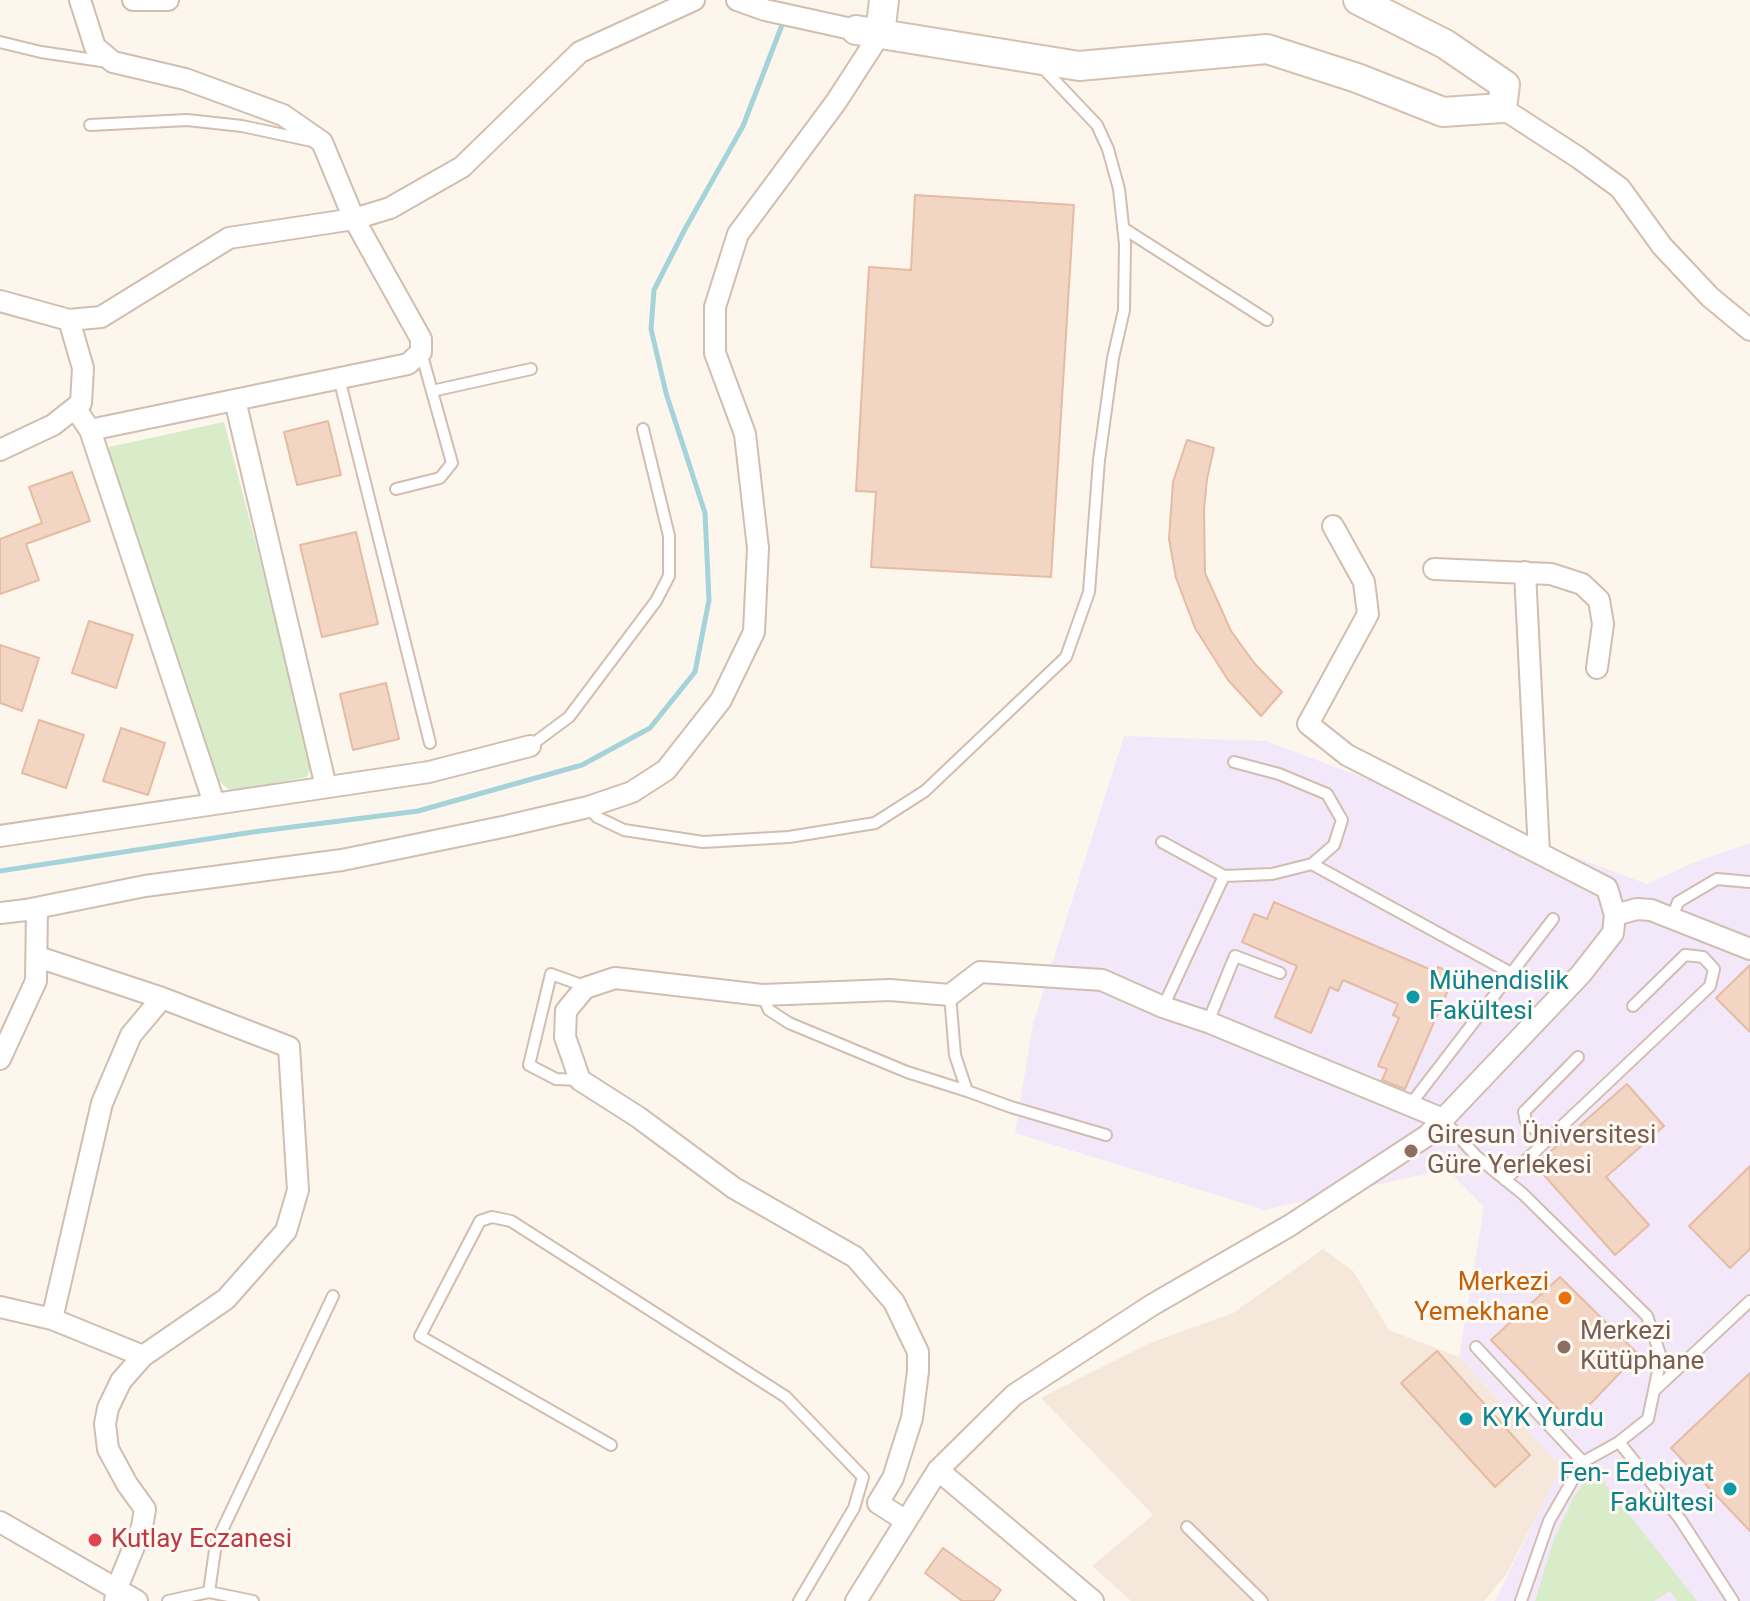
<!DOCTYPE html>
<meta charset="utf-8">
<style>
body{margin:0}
canvas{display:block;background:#fdf6ec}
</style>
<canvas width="1750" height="1601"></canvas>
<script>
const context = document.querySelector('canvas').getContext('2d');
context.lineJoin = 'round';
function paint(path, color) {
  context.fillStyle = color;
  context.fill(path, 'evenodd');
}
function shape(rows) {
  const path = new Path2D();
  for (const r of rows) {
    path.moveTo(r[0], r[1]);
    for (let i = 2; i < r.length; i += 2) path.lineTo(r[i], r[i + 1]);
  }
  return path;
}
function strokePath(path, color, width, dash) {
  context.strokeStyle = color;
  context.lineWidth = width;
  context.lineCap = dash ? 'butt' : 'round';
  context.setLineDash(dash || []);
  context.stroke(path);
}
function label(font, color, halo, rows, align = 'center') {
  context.font = font + ' Roboto,sans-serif';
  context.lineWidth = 6;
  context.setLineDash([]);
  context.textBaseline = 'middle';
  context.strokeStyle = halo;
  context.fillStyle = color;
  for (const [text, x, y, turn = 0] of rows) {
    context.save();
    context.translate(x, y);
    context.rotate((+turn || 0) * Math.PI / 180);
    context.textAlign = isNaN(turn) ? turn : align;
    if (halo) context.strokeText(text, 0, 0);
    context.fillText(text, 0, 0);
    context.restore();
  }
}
const residential = shape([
 [1323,1249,1353,1271,1389,1330,1459,1357,1562,1467,1506,1575,1484,1601,1131,1601,1092,1566,1153,1515,1041,1398,1150,1343,1233,1313]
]);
const education = shape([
 [1124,736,1266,741,1647,884,1693,863,1750,843,1750,1601,1495,1601,1561,1467,1459,1357,1484,1207,1447,1169,1265,1210,1015,1133,1033,1024]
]);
const green = shape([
 [224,422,313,762,307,777,231,791,216,779,111,468,109,447],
 [1594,1478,1602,1480,1697,1601,1677,1601,1670,1591,1654,1601,1535,1601,1554,1539,1574,1497,1583,1484]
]);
const stream = shape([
 [0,871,253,832,418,811,582,765,650,728,695,672,709,600,705,513,666,393,651,329,654,290,685,229,743,126,784,20]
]);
const building = shape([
 [915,195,1074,205,1051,577,871,567,876,492,856,491,869,267,911,270,915,195],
 [328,421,341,475,297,485,284,432,328,421],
 [1187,440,1214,448,1207,479,1204,509,1205,573,1231,631,1255,664,1282,692,1261,716,1228,680,1195,628,1176,578,1169,539,1173,482,1187,440],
 [72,472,90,521,26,544,39,580,0,594,0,539,42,523,29,487,72,472],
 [356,532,378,624,322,637,300,545,356,532],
 [89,621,133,635,116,688,72,673,89,621],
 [0,645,39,658,22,711,0,703,0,645],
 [386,683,399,739,353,750,340,694,386,683],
 [39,720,84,735,66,788,22,773,39,720],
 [121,728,165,743,148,795,103,781,121,728],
 [1274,902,1436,972,1438,967,1455,974,1405,1089,1382,1080,1387,1069,1378,1066,1399,1018,1393,1015,1398,1004,1343,980,1338,991,1330,987,1311,1033,1275,1017,1297,966,1242,942,1254,914,1267,919,1274,902],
 [1750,965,1750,1032,1716,998,1750,965],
 [1627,1084,1664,1126,1606,1177,1649,1225,1615,1255,1535,1165,1627,1084],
 [1750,1166,1750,1249,1730,1268,1689,1226,1750,1166],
 [1560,1277,1638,1354,1572,1423,1491,1340,1560,1277],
 [1437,1351,1530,1455,1495,1487,1401,1383,1437,1351],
 [1750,1373,1750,1531,1671,1448,1750,1373],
 [943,1548,1001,1590,993,1601,962,1601,925,1573,943,1548]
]);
const lane = shape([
 [0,42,41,52,108,62],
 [90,125,187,120,242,126,312,141],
 [1123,228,1267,320],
 [339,378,430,743],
 [432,391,531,369],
 [396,489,440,478,452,463,421,352],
 [530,746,569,717,656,601,669,576,669,536,643,429],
 [588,807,597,817,624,830,703,842,789,837,875,823,925,791,1066,657,1089,592,1099,460,1113,358,1124,310,1125,244,1119,189,1108,149,1097,125,1042,67],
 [1162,842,1224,876],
 [1312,864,1511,973],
 [1672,918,1678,902,1717,879,1750,882],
 [762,995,769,1010,789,1023,907,1072,967,1091],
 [950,995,955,1055,967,1091,1011,1107,1106,1135],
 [1163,1007,1224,876,1272,874,1312,864,1334,845,1342,820,1327,794,1279,774,1234,762],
 [1208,1022,1235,956,1280,973],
 [580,1080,556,1079,529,1065,551,974,587,987],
 [1410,1105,1553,919],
 [1443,1119,1476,1156,1523,1194,1647,1316,1661,1357,1648,1419,1619,1442,1680,1519,1733,1601],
 [1547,1139,1526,1122,1524,1112,1578,1057],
 [1505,1180,1710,986,1714,969,1703,957,1685,955,1633,1006],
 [1476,1347,1583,1462],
 [1656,1389,1750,1301],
 [611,1445,420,1336,480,1221,492,1217,511,1221,786,1397,863,1477,854,1508,799,1601],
 [1187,1527,1262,1601],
 [209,1592,216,1543,333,1296],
 [168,1601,209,1592,253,1601],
 [1521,1601,1549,1521,1583,1462,1619,1442]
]);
const street = shape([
 [80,0,95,47,113,62,185,79,283,115,322,142,354,219,421,339,421,352,408,364,90,430],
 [133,0,168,0],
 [737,0,765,10,856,30],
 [1502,108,1579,158,1620,188,1662,246,1710,297,1750,330],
 [0,301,69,320,101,317,229,238,354,219,390,208,462,167,580,52,694,0],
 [235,400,326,787],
 [75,408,90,430,214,803],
 [0,450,53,425,81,403,83,368,69,320],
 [1434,569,1551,574,1582,584,1599,600,1603,624,1597,668],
 [1525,572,1539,853],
 [0,836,429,772,530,746],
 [0,913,26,910,145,886,342,860,507,826,588,807,632,792,666,770,721,700,754,632,758,548,745,434,715,353,715,307,738,234,836,102,880,34],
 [1615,915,1637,909,1651,910,1750,949],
 [38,957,162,998],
 [0,1059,36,981,37,908],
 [0,1307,52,1319,143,1356],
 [52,1319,102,1103,131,1035,162,998,289,1047,298,1190,286,1231,226,1299,143,1356,121,1381,108,1408,105,1424,108,1449,127,1484,145,1509,142,1527,117,1588,115,1601],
 [938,1470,1093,1601],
 [906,1521,878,1503,893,1478,912,1418,918,1371,918,1352,894,1302,855,1257,734,1188,638,1117,580,1080,565,1037,566,1011,585,988,615,978,762,995,890,990,950,995,980,972,1102,980,1163,1007,1208,1022,1443,1119],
 [0,1522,137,1601],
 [856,1601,938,1470,1014,1395,1152,1305,1289,1226,1428,1135,1581,974,1613,933,1615,915,1607,888,1347,755,1308,724,1368,614,1364,582,1333,526]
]);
const secondary = shape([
 [856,30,1079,66,1267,49,1357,78,1443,112,1502,108,1505,85,1445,44,1358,0],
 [880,34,884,0]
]);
const markers = [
 [1413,997,8,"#0f9aa8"],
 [1411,1151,8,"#8d6e63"],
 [1565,1298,8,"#e8710a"],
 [1564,1347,8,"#8d6e63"],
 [1466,1419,8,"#0f9aa8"],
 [1730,1489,8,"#0f9aa8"],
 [95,1540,8,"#e0444e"]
];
const cultureNames = [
 ["Mühendislik",1429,982],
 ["Fakültesi",1429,1012],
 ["KYK Yurdu",1482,1419],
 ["Fen- Edebiyat",1714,1474,"right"],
 ["Fakültesi",1714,1504,"right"]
];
const educationNames = [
 ["Giresun Üniversitesi",1427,1136],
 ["Güre Yerlekesi",1427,1166],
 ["Merkezi",1580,1332],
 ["Kütüphane",1580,1362]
];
const foodNames = [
 ["Merkezi",1549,1283],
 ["Yemekhane",1549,1313]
];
const healthNames = [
 ["Kutlay Eczanesi",111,1540]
];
paint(residential, '#f5e8da');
paint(education, '#f3e8fa');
paint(green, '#d8ecc9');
strokePath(stream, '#a5d3da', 5);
paint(building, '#f3d5c3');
strokePath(building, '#e6bba3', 2);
strokePath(lane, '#d1beb0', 14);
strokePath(street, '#d1beb0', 24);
strokePath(secondary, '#d6c0b0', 32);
strokePath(lane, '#fff', 10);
strokePath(street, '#fff', 20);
strokePath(secondary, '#fff', 28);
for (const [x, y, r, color] of markers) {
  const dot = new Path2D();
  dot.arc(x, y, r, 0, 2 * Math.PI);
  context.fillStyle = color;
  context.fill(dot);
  strokePath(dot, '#fffaf3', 3);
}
label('26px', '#0d838f', '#fffaf3', cultureNames, 'left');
label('26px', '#785e54', '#fffaf3', educationNames, 'left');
label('26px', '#c56008', '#fffaf3', foodNames, 'right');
label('26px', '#be3a42', '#fffaf3', healthNames, 'left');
</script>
